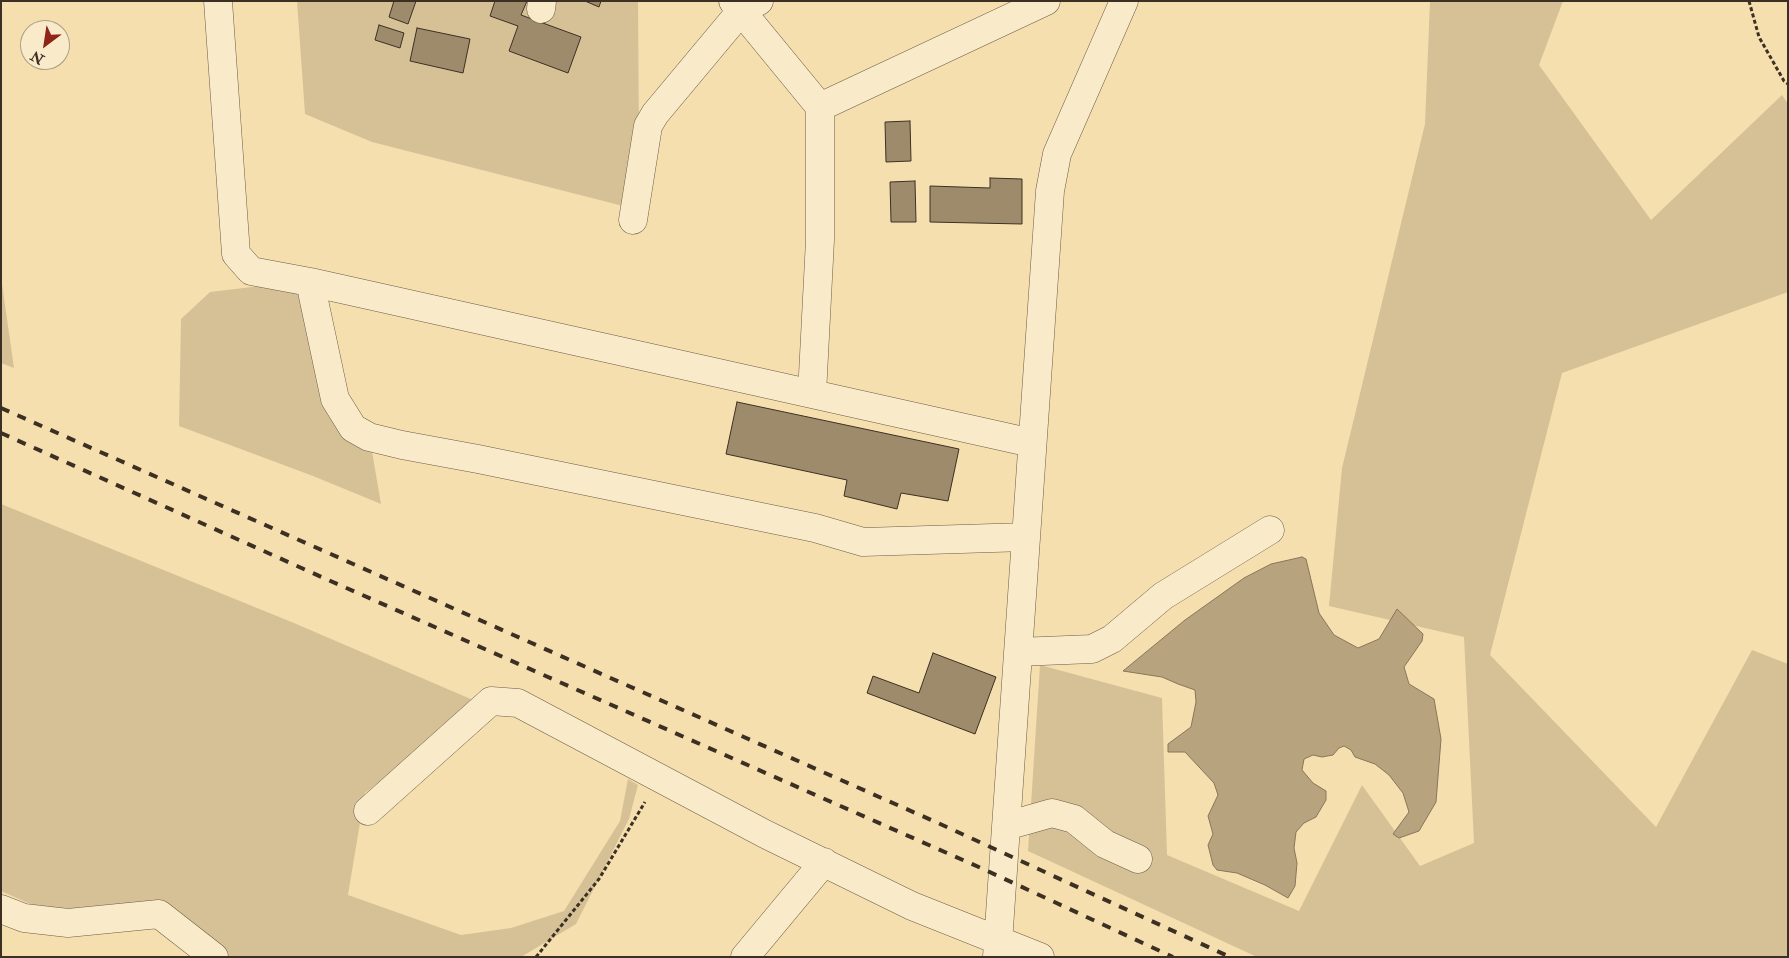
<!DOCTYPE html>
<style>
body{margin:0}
#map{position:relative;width:1789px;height:958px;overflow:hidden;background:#f6dfae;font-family:"IM FELL Double Pica",serif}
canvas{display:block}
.frame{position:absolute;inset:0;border:2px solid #3c3024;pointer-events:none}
.north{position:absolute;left:20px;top:20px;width:50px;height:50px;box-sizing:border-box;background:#f9eaca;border:1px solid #ada088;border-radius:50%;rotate:211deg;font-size:14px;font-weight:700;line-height:20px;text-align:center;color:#3c3024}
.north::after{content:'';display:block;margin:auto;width:18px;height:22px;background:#8f2418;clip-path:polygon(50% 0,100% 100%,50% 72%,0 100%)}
</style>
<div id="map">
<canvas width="1789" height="958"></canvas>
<div class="frame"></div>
<div class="north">N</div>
</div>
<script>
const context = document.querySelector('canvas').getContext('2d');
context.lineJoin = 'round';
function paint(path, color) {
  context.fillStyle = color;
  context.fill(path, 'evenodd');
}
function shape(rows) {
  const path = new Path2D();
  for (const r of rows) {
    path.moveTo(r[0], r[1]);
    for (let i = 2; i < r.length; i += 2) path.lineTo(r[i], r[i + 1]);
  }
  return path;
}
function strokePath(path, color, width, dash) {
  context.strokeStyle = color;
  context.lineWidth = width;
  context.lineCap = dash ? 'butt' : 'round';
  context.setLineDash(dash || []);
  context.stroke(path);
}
const green = shape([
 [297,1,638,1,639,141,627,207,372,142,305,114],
 [1430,1,1563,1,1539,65,1651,220,1782,95,1788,104,1788,292,1562,373,1490,655,1656,827,1752,650,1788,664,1788,957,1257,957,1028,851,1040,665,1162,698,1167,855,1299,911,1362,785,1420,866,1474,843,1464,637,1329,606,1342,468,1425,124],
 [1,277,14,368,1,363],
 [302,281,317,342,368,428,381,504,313,476,179,426,181,319,210,292],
 [1,504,294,623,480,703,365,793,348,895,461,935,511,928,564,911,620,821,628,779,638,785,629,819,576,924,521,957,201,957,159,914,37,907,1,891]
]);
const water = shape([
 [1302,557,1306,559,1319,613,1334,635,1358,648,1379,639,1397,609,1423,634,1422,641,1404,667,1409,684,1434,699,1441,739,1436,802,1419,831,1399,838,1393,834,1409,812,1403,793,1389,775,1375,764,1355,757,1351,750,1344,746,1339,748,1333,755,1322,757,1313,755,1304,759,1302,770,1313,783,1326,791,1326,800,1316,817,1304,823,1296,832,1294,848,1297,863,1295,886,1288,898,1265,885,1237,873,1217,870,1213,865,1208,845,1213,834,1208,816,1218,795,1214,783,1185,752,1168,752,1168,744,1191,727,1196,702,1195,690,1178,684,1162,677,1123,671,1185,620,1244,578,1271,564,1302,557]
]);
const building = shape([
 [394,1,416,1,408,24,389,17,394,1],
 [495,1,527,1,521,15,581,37,568,73,509,51,518,26,490,16,495,1],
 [585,1,601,1,599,7,585,1],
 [379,25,404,33,400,48,375,40,379,25],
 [417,28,470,39,463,73,410,61,417,28],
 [910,121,911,161,886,162,885,122,910,121],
 [990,178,1022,179,1022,224,930,222,930,186,990,188,990,178],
 [915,181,916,222,891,222,890,182,915,181],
 [737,402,959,449,948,501,901,493,897,509,844,496,847,480,726,454,737,402],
 [933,653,996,677,975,734,867,693,873,676,919,693,933,653]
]);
const path = shape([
 [1749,1,1759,37,1784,81,1788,84],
 [536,957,599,879,645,802]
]);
const minor = shape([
 [218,1,236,254,251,271,310,282,1032,443],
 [733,1,820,107],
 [541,9,542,1],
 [633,220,648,126,655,114,741,11,759,1],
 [310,282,335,399,353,428,369,437,402,445,478,459,815,528,863,542,1026,537],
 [812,394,820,240,820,107,1046,1],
 [1018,652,1092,649,1112,639,1163,596,1270,530],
 [368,811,491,701,518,703,765,834,912,906,1040,957],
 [1006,826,1052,813,1074,819,1105,844,1138,859],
 [1,909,24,918,68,923,159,914,214,957],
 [745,957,824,862],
 [997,957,1050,191,1057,154,1124,1]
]);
const rail = shape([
 [1,408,938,823,1230,957],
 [1,433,326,579,981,868,1173,957]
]);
paint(green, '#d6c197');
paint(water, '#b7a47f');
strokePath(water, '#86765b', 1);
paint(building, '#9d8b6c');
strokePath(building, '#3c3024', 1);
strokePath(minor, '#6a5c46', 29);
strokePath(path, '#3c3024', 3, [4, 2.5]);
strokePath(minor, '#f9eaca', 28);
strokePath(rail, '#3c3024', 4, [9, 9]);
</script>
